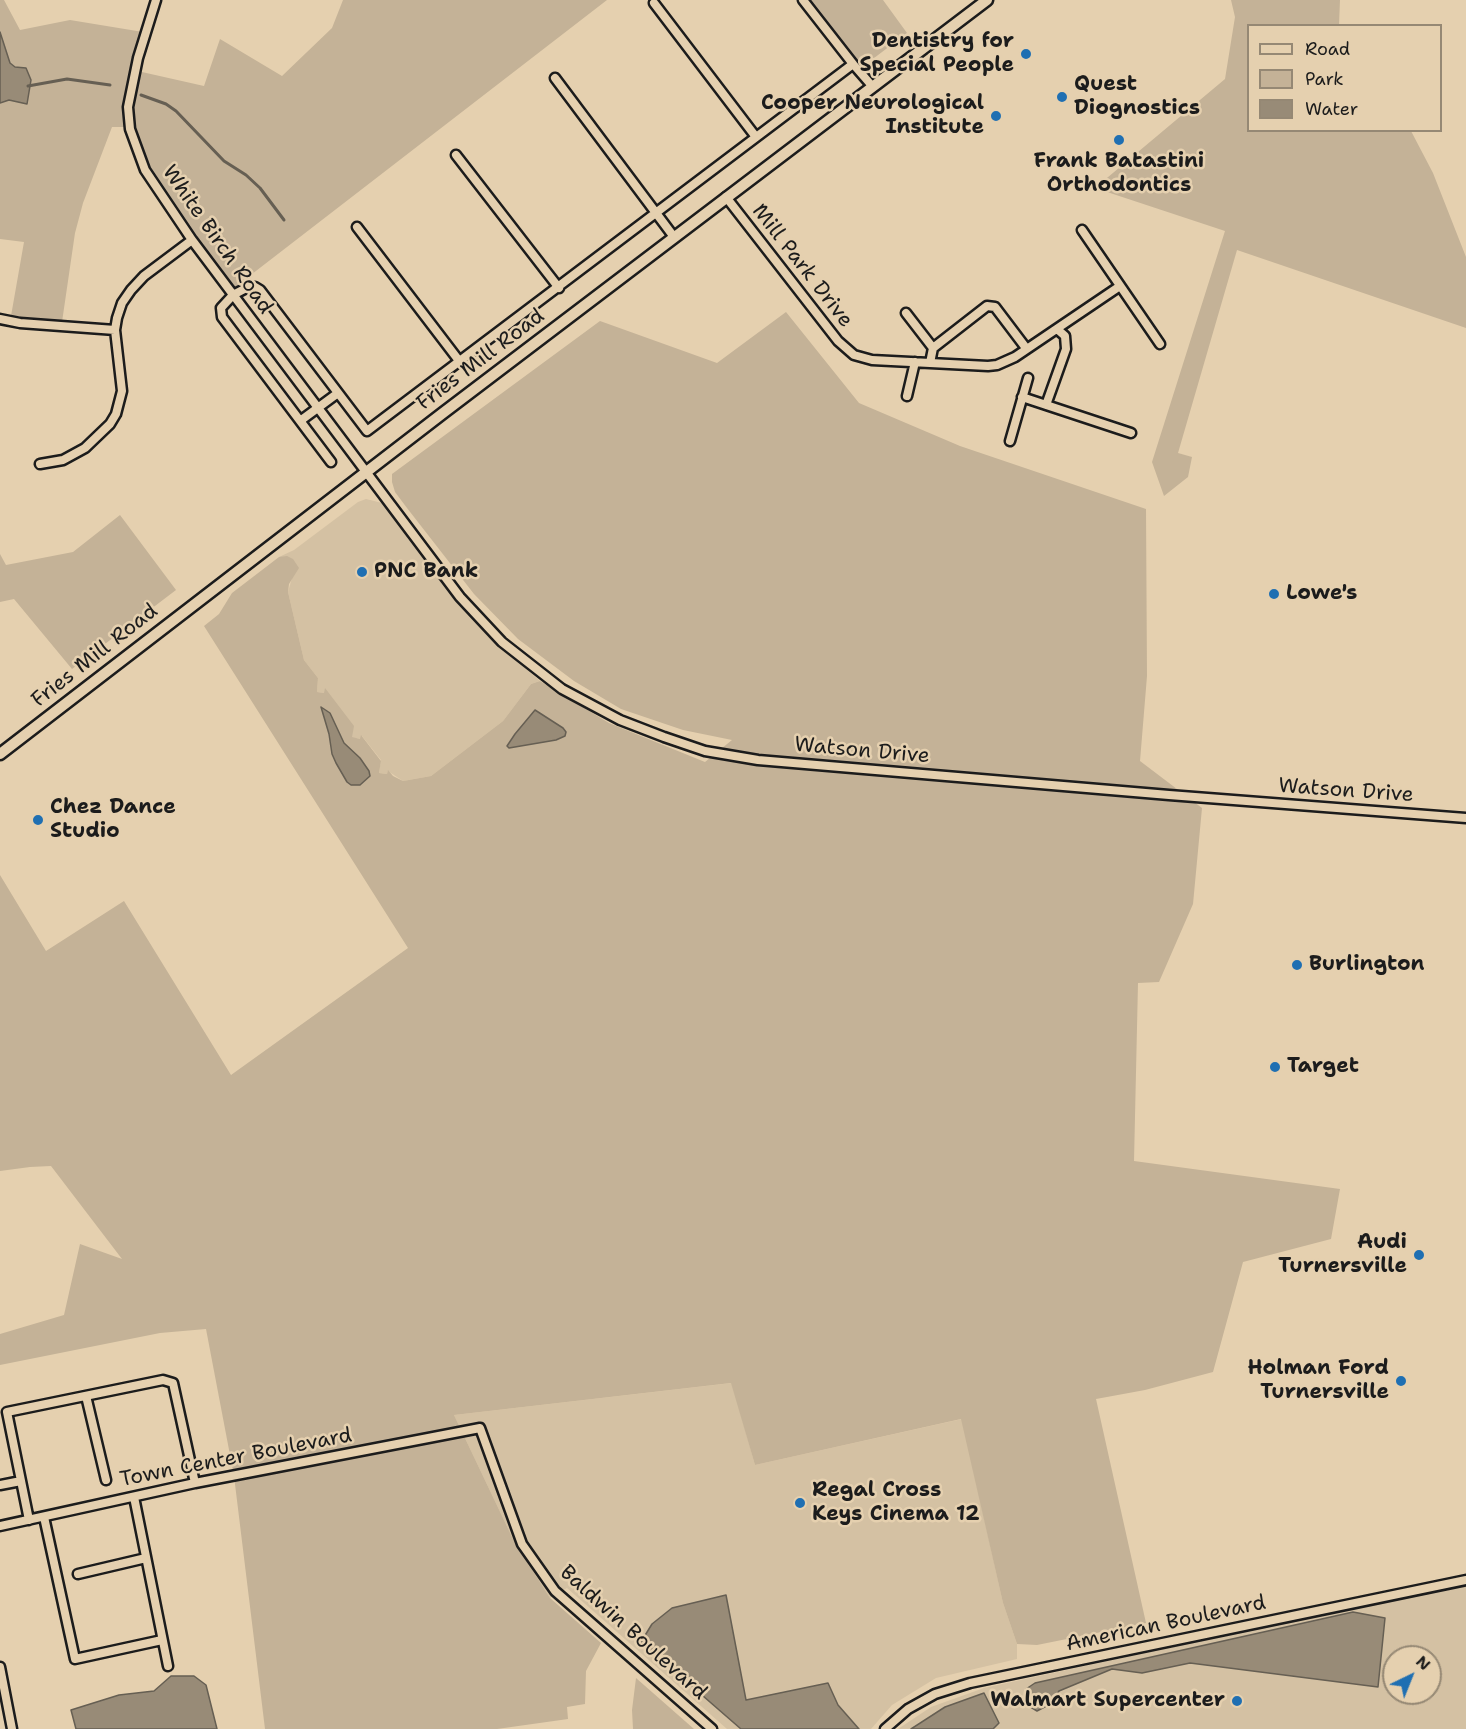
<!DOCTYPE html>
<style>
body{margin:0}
#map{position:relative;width:1466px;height:1729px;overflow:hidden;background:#e5d0af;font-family:"Shantell Sans",sans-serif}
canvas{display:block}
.legend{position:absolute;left:1247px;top:24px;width:195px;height:108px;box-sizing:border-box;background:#e5d0af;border:2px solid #958874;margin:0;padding:8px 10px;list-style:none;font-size:18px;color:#1c1c1c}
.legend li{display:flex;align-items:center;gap:12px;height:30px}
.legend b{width:30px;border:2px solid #958874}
.north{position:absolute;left:1382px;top:1645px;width:60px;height:60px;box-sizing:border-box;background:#e5d0af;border:2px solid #958874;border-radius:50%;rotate:43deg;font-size:16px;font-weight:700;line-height:24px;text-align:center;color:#1c1c1c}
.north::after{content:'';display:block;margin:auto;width:21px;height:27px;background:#1f6fb2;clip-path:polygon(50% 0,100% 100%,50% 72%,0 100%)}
</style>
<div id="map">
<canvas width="1466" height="1729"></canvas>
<ul class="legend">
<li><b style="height:8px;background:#e5d0af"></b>Road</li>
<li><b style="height:16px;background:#c4b297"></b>Park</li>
<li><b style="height:16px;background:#988b77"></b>Water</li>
</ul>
<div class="north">N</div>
</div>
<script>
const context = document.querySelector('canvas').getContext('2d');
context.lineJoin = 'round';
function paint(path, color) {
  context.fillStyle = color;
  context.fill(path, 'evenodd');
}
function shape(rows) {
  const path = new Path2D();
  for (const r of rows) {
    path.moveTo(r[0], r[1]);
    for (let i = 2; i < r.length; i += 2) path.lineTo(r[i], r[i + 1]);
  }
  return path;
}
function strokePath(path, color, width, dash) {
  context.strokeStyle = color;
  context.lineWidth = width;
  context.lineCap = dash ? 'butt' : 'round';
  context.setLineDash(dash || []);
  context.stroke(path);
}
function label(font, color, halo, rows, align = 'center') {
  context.font = font + ' "Shantell Sans",sans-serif';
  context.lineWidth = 5;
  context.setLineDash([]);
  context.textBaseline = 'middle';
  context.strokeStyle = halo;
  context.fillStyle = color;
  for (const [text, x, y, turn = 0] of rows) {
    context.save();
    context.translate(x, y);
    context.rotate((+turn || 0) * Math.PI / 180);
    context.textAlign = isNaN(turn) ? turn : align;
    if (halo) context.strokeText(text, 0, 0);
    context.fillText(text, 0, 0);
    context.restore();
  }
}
const built = shape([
 [366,499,382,503,467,613,503,649,540,681,531,684,503,721,431,776,403,781,388,771,387,774,379,773,381,760,362,736,361,739,351,738,324,693,317,692,318,678,304,660,288,592,292,578,279,557,294,550,358,502],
 [732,1383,755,1465,962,1419,1003,1603,1017,1644,1017,1659,936,1678,892,1705,871,1729,727,1729,567,1588,550,1598,513,1539,454,1415],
 [1466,1583,1466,1729,898,1729,931,1707,984,1688],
 [1394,1657,1430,1657,1430,1693,1394,1693]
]);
const green = shape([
 [0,0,4,0,20,30,70,20,143,32,133,70,204,86,220,39,282,76,332,28,343,0,607,0,230,291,149,180,129,127,112,127,83,203,75,233,62,322,11,316,24,242,0,239],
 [810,0,883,0,907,33,861,68],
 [1231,0,1340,0,1339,25,1248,26,1248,130,1411,131,1433,173,1466,257,1466,328,1237,250,1178,453,1192,457,1188,477,1164,496,1152,462,1225,231,1095,188,1225,79,1235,17],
 [786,312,859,403,960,446,1146,509,1147,676,1140,761,1202,808,1193,904,1159,982,1138,983,1134,1161,1340,1189,1331,1239,1243,1262,1213,1372,1145,1390,1096,1399,1146,1623,1037,1645,1017,1644,1003,1603,961,1419,755,1465,731,1383,454,1415,513,1539,550,1598,601,1643,586,1671,585,1704,567,1707,568,1719,497,1729,265,1729,234,1476,206,1329,160,1333,0,1365,0,1334,64,1315,80,1244,122,1259,51,1166,30,1167,0,1171,0,875,46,951,124,901,231,1075,408,948,204,626,219,614,232,593,279,557,287,556,293,559,299,568,289,584,288,592,304,660,318,678,317,692,324,693,325,688,354,726,352,737,360,739,361,735,381,761,379,773,387,774,388,770,393,776,403,781,431,776,503,721,531,684,540,681,609,723,705,762,732,740,683,730,621,709,574,681,518,639,474,594,407,508,395,492,392,482,392,474,600,321,717,363],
 [120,515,176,590,72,669,14,599,0,602,0,554,6,565,73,552],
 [636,1678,694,1729,633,1729,632,1710]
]);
const water = shape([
 [0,32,10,63,15,67,26,68,31,80,27,104,9,100,0,103,0,32],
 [321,707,330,713,344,743,360,758,369,771,370,776,360,785,351,785,347,782,336,763,332,754,329,734,321,707],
 [535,710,563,728,566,732,565,736,556,740,509,748,507,746,515,734,535,710],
 [726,1595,746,1700,828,1683,838,1705,859,1729,741,1729,641,1642,652,1624,672,1608,726,1595],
 [1353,1612,1385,1618,1378,1687,1190,1663,1142,1673,1112,1669,1059,1691,1052,1703,1037,1711,1024,1703,1026,1689,1035,1683,1353,1612],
 [171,1676,194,1676,206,1685,217,1729,76,1729,71,1710,119,1695,154,1691,171,1676],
 [984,1693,999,1723,993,1729,911,1729,945,1707,984,1693]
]);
const stream = shape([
 [28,86,67,79,110,85],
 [141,95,166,104,176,111,224,161,246,175,260,188,284,220]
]);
const minor = shape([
 [156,0,138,58,128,107,130,129,145,170,192,240,460,597,502,642,562,689,620,720,664,737,705,751,758,760,1169,795,1466,818],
 [803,0,853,64,873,87],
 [654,3,756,137],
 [555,78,674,237],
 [456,155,559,288],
 [726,197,838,341,854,355,872,360,988,366,997,365,1015,357,1120,286],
 [357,227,460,362],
 [1082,230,1160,344],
 [906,313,933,348],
 [0,319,20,323,115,330],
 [930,363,933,348,987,306,995,307,1026,348],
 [907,396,915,362],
 [1022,397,1131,433],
 [1046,405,1066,349,1065,336,1057,329],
 [300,421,338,393],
 [1010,441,1028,378],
 [331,462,222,317,221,308,233,295,250,286,255,287,260,290,367,431,853,64],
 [40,464,63,460,85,448,110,424,116,414,122,391,115,330,117,318,122,303,131,290,144,276,192,240],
 [86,1396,106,1480],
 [0,1485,21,1481],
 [134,1497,168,1666],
 [44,1517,75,1659,162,1640],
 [29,1520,7,1412,163,1380,173,1383,195,1483],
 [0,1526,195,1483,480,1428,522,1544,555,1591,712,1729],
 [78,1574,146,1558],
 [0,1667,12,1729],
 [885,1729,908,1709,935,1694,970,1683,1466,1580]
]);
const major = shape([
 [0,754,443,413,987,0]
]);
const markers = [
 [1026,54,6,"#1f6fb2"],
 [1062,97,6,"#1f6fb2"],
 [996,116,6,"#1f6fb2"],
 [1119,140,6,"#1f6fb2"],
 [362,572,6,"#1f6fb2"],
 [1274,594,6,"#1f6fb2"],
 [38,820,6,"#1f6fb2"],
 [1297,965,6,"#1f6fb2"],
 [1275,1067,6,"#1f6fb2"],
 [1419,1255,6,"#1f6fb2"],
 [1401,1381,6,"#1f6fb2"],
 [800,1503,6,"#1f6fb2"],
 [1237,1701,6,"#1f6fb2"]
];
const poiNames = [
 ["Dentistry for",1014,42,"right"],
 ["Special People",1014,66,"right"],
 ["Quest",1074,85],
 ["Diognostics",1074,109],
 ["Cooper Neurological",984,104,"right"],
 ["Institute",984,128,"right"],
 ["Frank Batastini",1119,162,"center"],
 ["Orthodontics",1119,186,"center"],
 ["PNC Bank",374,572],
 ["Lowe's",1286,594],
 ["Chez Dance",50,808],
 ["Studio",50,832],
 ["Burlington",1309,965],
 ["Target",1287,1067],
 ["Audi",1407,1243,"right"],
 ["Turnersville",1407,1267,"right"],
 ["Holman Ford",1389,1369,"right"],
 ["Turnersville",1389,1393,"right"],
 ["Regal Cross",812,1491],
 ["Keys Cinema 12",812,1515],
 ["Walmart Supercenter",1225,1701,"right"]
];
const streetNames = [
 ["White Birch Road",217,240,55],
 ["Mill Park Drive",802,266,52],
 ["Fries Mill Road",481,360,-37],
 ["Fries Mill Road",95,656,-38],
 ["Watson Drive",862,751,5],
 ["Watson Drive",1346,791,4],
 ["Town Center Boulevard",236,1458,-11],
 ["American Boulevard",1166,1624,-12],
 ["Baldwin Boulevard",633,1633,42]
];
paint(built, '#d4c1a3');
paint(green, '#c4b297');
paint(water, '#988b77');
strokePath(water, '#665f53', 1.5);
strokePath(stream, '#665f53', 3);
strokePath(minor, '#1c1c1c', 13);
strokePath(major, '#1c1c1c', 15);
strokePath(minor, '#e5d0af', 8);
strokePath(major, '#e5d0af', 10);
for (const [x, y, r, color] of markers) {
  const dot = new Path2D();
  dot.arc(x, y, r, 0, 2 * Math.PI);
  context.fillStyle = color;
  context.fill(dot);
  strokePath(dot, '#e5d0af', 2);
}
label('bold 21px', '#1c1c1c', '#e5d0af', poiNames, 'left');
label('21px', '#1c1c1c', '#e5d0af', streetNames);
</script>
